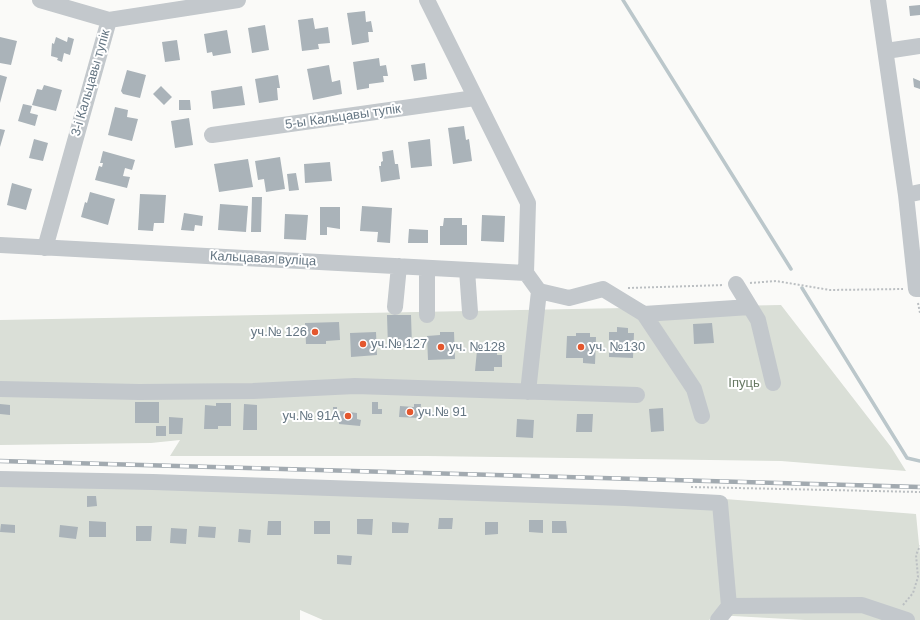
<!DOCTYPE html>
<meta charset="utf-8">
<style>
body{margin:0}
canvas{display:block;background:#fafaf8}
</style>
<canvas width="920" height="620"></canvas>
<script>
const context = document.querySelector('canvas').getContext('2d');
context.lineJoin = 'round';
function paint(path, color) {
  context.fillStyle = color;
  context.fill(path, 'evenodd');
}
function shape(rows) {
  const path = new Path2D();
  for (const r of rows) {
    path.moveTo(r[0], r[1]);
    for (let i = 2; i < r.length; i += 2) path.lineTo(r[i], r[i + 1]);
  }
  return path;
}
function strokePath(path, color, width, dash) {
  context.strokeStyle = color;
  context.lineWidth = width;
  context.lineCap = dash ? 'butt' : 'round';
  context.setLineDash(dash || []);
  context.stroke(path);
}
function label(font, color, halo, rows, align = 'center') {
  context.font = font + ' Arial,sans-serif';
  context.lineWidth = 4;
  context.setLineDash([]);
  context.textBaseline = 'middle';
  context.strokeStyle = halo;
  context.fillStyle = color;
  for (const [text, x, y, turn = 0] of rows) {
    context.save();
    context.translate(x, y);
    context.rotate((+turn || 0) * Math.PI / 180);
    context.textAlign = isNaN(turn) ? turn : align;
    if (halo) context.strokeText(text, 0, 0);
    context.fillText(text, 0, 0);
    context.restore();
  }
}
const green = shape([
 [781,305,891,447,906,471,781,461,427,456,170,456,180,440,151,443,0,445,0,320],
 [0,473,725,499,916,514,920,555,920,620,805,620,715,615,709,620,323,620,300,610,300,620,0,620]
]);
const stream = shape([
 [623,0,791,269],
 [802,288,907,458,920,461]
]);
const building = shape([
 [920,5,920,15,910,16,909,6],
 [365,11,366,22,371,21,373,32,368,32,369,42,352,45,347,13],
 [313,18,315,29,328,27,330,43,318,44,319,49,302,51,298,20],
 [265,25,269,50,252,53,248,28],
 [227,30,231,53,213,56,212,52,207,53,204,34],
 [0,37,17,41,11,65,0,63],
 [56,37,67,42,68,37,74,39,70,55,64,53,62,62,57,60,58,58,51,56,52,43,54,44],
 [177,40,180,60,165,62,162,42],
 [379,58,380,66,386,65,388,76,383,76,384,82,369,84,369,88,357,90,353,62],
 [425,63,427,79,414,81,411,65],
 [329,65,332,82,340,80,342,94,313,100,307,69],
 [127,70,146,75,140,98,123,94,121,91],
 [0,75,7,77,0,103],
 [278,75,280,88,277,88,278,100,259,103,255,79],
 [913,78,920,81,920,89,914,87],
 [44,85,62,90,56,111,32,105,37,89,42,90],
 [161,86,172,97,164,105,153,94],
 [242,86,245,105,213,109,211,91],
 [179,100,190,100,191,110,179,110],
 [23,104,32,106,30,113,38,115,35,126,18,121],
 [115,107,128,110,127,117,138,119,132,141,108,135],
 [189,118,193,145,175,148,171,121],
 [464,126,466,140,469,139,472,161,453,164,448,128],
 [0,129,5,130,0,147],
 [34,139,48,143,43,161,29,158],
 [430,139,432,166,411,168,408,142],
 [393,150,395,164,398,164,400,179,381,182,379,166,381,166,381,162,383,161,382,152],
 [103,151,135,160,132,170,125,168,123,176,130,177,127,188,95,180,99,166,102,167,103,163,100,163],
 [280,157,285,189,266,192,264,179,258,180,255,161],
 [248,159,253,187,219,192,214,164],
 [330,162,332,181,305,183,304,164],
 [296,173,299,190,289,191,287,174],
 [12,183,32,189,26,210,7,205],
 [90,192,115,199,108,225,81,217,85,202,87,203],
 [140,194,166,195,164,223,154,223,153,231,138,230],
 [252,197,262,197,261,232,251,232],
 [220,204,248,206,246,232,218,230],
 [362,206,392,208,390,243,377,242,378,232,360,231],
 [320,207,340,207,340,229,327,227,327,235,320,235],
 [184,213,203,216,202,226,195,225,194,231,181,230],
 [285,214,308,215,306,240,284,239],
 [482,215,505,216,504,242,481,241],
 [444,218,462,218,462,225,467,225,467,245,440,245,440,226,443,226],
 [409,229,428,230,428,243,408,243],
 [387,315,411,315,412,347,388,347],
 [339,322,340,340,326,341,326,344,306,344,305,323],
 [712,323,714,343,694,344,693,324],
 [617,327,628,328,628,333,634,333,633,358,609,357,609,332,617,332],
 [376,332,377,355,351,357,350,333],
 [440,332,454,332,455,359,428,360,427,336,440,335],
 [576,333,590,333,590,337,596,337,595,364,583,363,583,358,566,358,567,336,576,336],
 [484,347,497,347,497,355,502,355,502,367,494,367,494,371,475,371,477,350,484,350],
 [135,402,159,402,159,423,135,423],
 [372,402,378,402,378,409,382,409,382,414,372,414],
 [216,403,231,403,231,426,218,426,218,429,204,429,205,405,216,406],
 [0,404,10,405,10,415,0,414],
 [244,404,257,405,257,430,243,430],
 [414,404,421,404,420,418,399,417,400,406,414,407],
 [333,407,337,407,337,415,333,415],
 [663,408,664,431,651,432,649,409],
 [340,411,357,413,357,419,361,420,360,426,339,424],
 [577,414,593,414,592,432,576,432],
 [169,417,183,418,182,434,169,434],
 [517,419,534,420,533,438,516,437],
 [156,426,166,426,166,436,156,436],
 [87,496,96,496,97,506,87,507],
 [439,518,453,518,452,529,438,529],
 [357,519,373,519,372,535,357,534],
 [529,520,543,520,543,533,529,532],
 [89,521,106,522,106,537,89,537],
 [268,521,281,521,281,535,267,535],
 [314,521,330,521,330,534,314,534],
 [552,521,566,521,567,533,552,533],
 [392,522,409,523,408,533,392,533],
 [485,522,498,522,498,534,485,535],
 [1,524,15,525,15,533,0,532],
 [60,525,78,527,76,539,59,537],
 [136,526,152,526,151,541,136,541],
 [199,526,216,527,215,538,198,537],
 [171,528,187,529,186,544,170,543],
 [239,529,251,530,250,543,238,542],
 [337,555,352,556,351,565,337,564]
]);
const path = shape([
 [750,283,776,281,830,290,903,289],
 [628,288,724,285],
 [918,303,920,313],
 [691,487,920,492],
 [903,605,913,593,918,577,916,555,920,546]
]);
const minor = shape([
 [40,0,109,20],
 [427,0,528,203,526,273,539,291,569,298,603,289,644,314,694,389,702,416],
 [878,0,906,195,916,289,920,289],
 [886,51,920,46],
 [212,135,475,98],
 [906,195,920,192],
 [0,245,526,273],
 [45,248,109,20,238,0],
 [467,270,470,312],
 [736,284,758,320,773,383],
 [395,307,399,266],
 [644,314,750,307],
 [427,315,427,268],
 [0,389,139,392,253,391,355,386,637,395],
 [528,392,539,291],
 [0,479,153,482,625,498,720,503,729,606],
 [718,620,729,606,862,605,907,620]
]);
const rail = shape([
 [0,461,920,487]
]);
const markers = [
 [315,332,4,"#e4572e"],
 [363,344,4,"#e4572e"],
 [441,347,4,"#e4572e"],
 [581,347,4,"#e4572e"],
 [410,412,4,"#e4572e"],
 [348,416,4,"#e4572e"]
];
const streetNames = [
 ["3-і Кальцавы тупік",91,83,-74],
 ["5-ы Кальцавы тупік",343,117,-8],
 ["Кальцавая вуліца",263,259,3]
];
const poiNames = [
 ["уч.№ 126",307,332,"right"],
 ["уч.№ 127",371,344],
 ["уч. №128",449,347],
 ["уч. №130",589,347],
 ["уч.№ 91",418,412],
 ["уч.№ 91А",340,416,"right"]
];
const parkNames = [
 ["Іпуць",744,383]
];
paint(green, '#dadfd7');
strokePath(stream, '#bbc7cb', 3.5);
paint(building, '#aab3b9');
strokePath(path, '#bbbfc2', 2, [2, 2]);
strokePath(minor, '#c3c8cc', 16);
strokePath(rail, '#a2aab0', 4.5);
strokePath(rail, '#fff', 3, [9]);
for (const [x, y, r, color] of markers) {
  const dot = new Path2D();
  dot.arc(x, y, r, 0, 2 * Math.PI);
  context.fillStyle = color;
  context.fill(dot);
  strokePath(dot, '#fff', 1.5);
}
label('13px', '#657683', '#fff', streetNames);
label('13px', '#657683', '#fff', poiNames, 'left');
label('13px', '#687a64', '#fff', parkNames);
</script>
